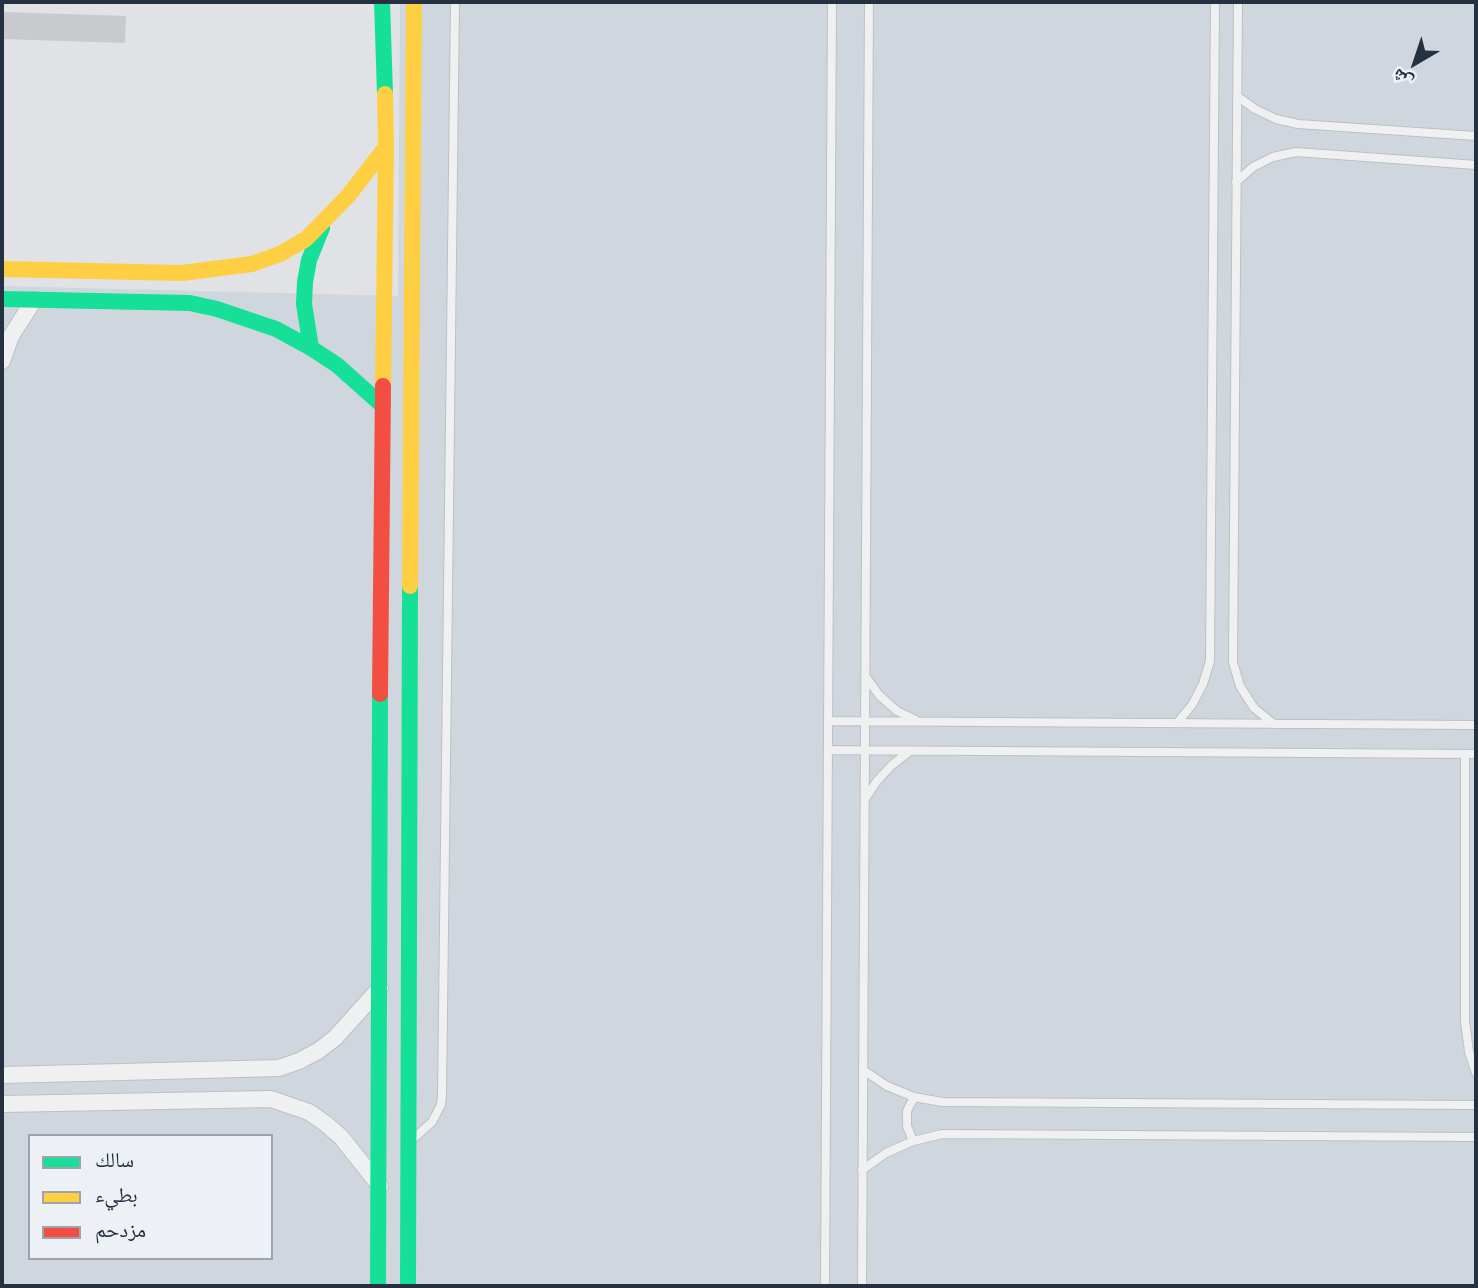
<!DOCTYPE html>
<meta charset="utf-8">
<style>
body{margin:0}
#map{position:relative;width:1478px;height:1288px;overflow:hidden;background:#e0e2e5;font-family:Lato,"Noto Naskh Arabic",sans-serif}
canvas{display:block}
.frame{position:absolute;inset:0;border:4px solid #253040;pointer-events:none}
.legend{position:absolute;left:28px;top:1134px;width:245px;height:126px;box-sizing:border-box;background:#edf1f6;border:2px solid #9da4ad;margin:0;padding:9px 12px;list-style:none;font-size:21px;color:#253040}
.legend li{display:flex;align-items:center;gap:14px;height:35px}
.legend b{width:35px;border:2px solid #9da4ad}
.north{position:absolute;left:1380px;top:28px;width:70px;height:70px;-webkit-text-stroke:5px #edf1f6;paint-order:stroke;rotate:219deg;font-size:19px;font-weight:700;line-height:28px;text-align:center;color:#253040}
.north::after{content:'';display:block;margin:auto;width:24px;height:32px;background:#253040;clip-path:polygon(50% 0,100% 100%,50% 72%,0 100%)}
</style>
<div id="map">
<canvas width="1478" height="1288"></canvas>
<div class="frame"></div>
<ul class="legend">
<li><b style="height:9px;background:#16e098"></b>سالك</li>
<li><b style="height:9px;background:#ffcf43"></b>بطيء</li>
<li><b style="height:9px;background:#f24e42"></b>مزدحم</li>
</ul>
<div class="north">ش</div>
</div>
<script>
const context = document.querySelector('canvas').getContext('2d');
context.lineJoin = 'round';
function paint(path, color) {
  context.fillStyle = color;
  context.fill(path, 'evenodd');
}
function shape(rows) {
  const path = new Path2D();
  for (const r of rows) {
    path.moveTo(r[0], r[1]);
    for (let i = 2; i < r.length; i += 2) path.lineTo(r[i], r[i + 1]);
  }
  return path;
}
function strokePath(path, color, width, dash) {
  context.strokeStyle = color;
  context.lineWidth = width;
  context.lineCap = dash ? 'butt' : 'round';
  context.setLineDash(dash || []);
  context.stroke(path);
}
const built = shape([
 [400,2,1476,2,1476,1286,2,1286,2,286,398,296],
 [30,1136,271,1136,271,1258,30,1258]
]);
const building = shape([
 [2,12,126,16,125,43,2,39]
]);
const lane = shape([
 [1238,2,1233,662,1240,686,1254,708,1274,724],
 [1237,96,1255,109,1276,119,1298,124,1476,136],
 [1236,182,1253,167,1273,157,1296,152,1476,165],
 [866,677,879,695,897,711,916,720],
 [828,721,1476,725],
 [1177,723,1192,705,1203,684,1210,661,1215,2],
 [828,750,1476,754],
 [1465,754,1465,1021,1469,1052,1476,1073],
 [865,799,877,781,892,765,910,751],
 [863,1070,887,1086,914,1097,942,1102,1476,1105],
 [413,1139,432,1122,441,1105,442,1095,455,2],
 [913,1141,907,1126,907,1111,914,1097],
 [862,1170,886,1153,913,1141,942,1134,1476,1137],
 [825,1286,832,2],
 [862,1286,869,2]
]);
const street = shape([
 [2,361,11,336,34,300],
 [2,1075,279,1068,299,1061,318,1051,335,1038,380,988],
 [2,1104,271,1099,309,1112,326,1124,341,1137,380,1186]
]);
const fast = shape([
 [382,2,385,94],
 [2,299,190,303,217,309,276,329,311,348,337,365,383,406],
 [311,348,304,304,305,282,309,260,322,228],
 [378,1286,380,694],
 [408,1286,410,586]
]);
const slow = shape([
 [2,269,182,273,252,264,280,254,306,239,348,196,386,147],
 [383,386,386,147,385,94],
 [410,586,414,2]
]);
const jam = shape([
 [380,694,383,386]
]);
paint(built, '#d0d6dd');
paint(building, '#c8cace');
strokePath(lane, '#bec0c3', 10);
strokePath(street, '#bec0c3', 18);
strokePath(lane, '#eff0f2', 8);
strokePath(street, '#eff0f2', 16);
strokePath(fast, '#16e098', 16);
strokePath(slow, '#ffcf43', 16);
strokePath(jam, '#f24e42', 16);
</script>
